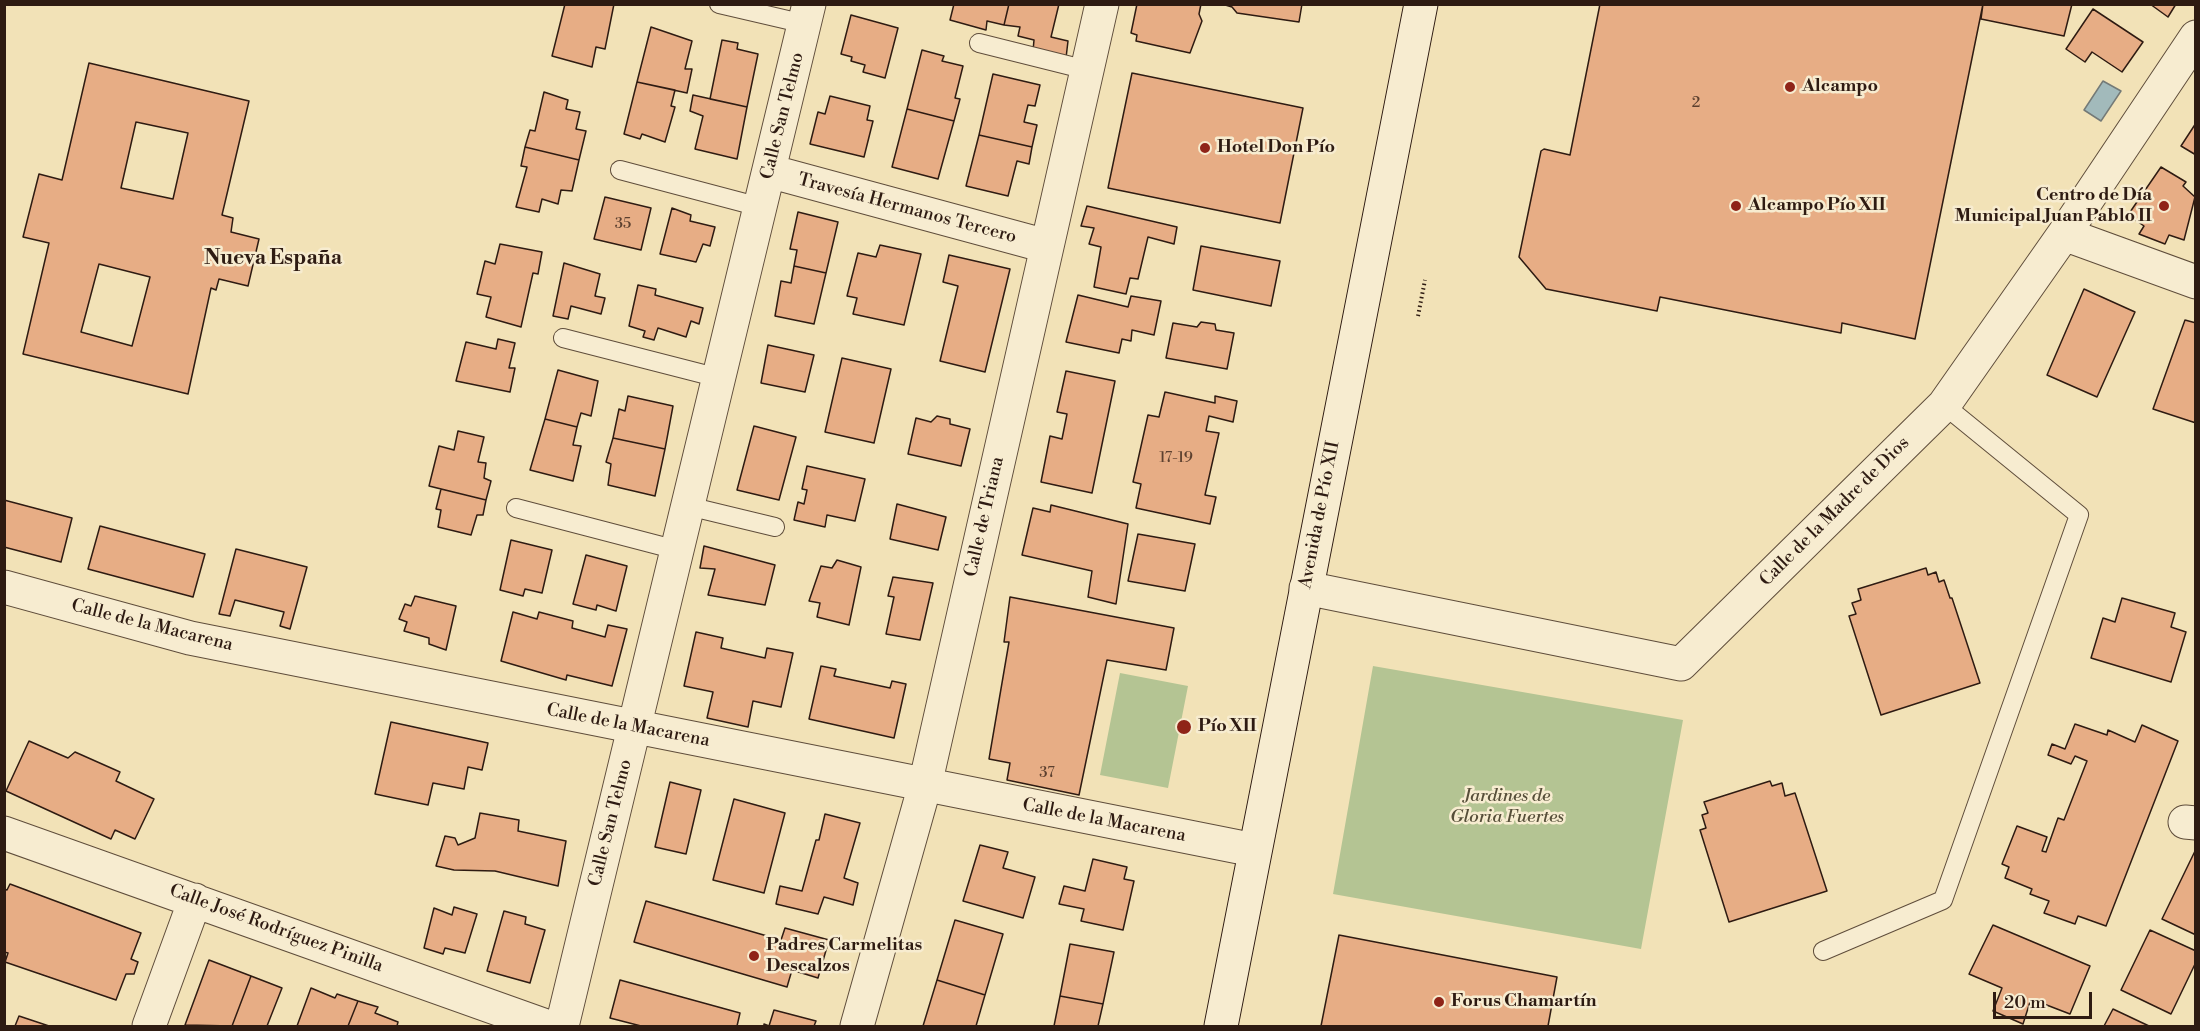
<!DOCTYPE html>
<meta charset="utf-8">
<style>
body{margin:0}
#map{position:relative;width:2200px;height:1031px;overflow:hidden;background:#f2e2b7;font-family:"Libre Bodoni",serif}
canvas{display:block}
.frame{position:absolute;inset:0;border:6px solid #2e1b12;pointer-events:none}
.scale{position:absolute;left:1993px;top:992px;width:99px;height:27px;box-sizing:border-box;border:3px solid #2e1b12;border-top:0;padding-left:8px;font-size:18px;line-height:21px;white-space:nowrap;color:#2e1b12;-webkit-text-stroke:4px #f7ecd0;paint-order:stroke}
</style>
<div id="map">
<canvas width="2200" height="1031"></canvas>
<div class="frame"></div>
<div class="scale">20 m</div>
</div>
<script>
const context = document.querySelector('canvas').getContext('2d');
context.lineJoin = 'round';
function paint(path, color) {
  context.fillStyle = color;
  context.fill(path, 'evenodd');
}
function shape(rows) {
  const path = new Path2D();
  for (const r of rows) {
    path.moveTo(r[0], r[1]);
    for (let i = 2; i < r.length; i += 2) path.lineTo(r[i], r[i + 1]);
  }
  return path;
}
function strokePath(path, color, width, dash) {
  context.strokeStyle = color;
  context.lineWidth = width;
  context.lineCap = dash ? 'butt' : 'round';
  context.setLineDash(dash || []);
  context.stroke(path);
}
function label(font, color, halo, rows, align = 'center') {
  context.font = font + ' "Libre Bodoni",serif';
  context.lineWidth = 5;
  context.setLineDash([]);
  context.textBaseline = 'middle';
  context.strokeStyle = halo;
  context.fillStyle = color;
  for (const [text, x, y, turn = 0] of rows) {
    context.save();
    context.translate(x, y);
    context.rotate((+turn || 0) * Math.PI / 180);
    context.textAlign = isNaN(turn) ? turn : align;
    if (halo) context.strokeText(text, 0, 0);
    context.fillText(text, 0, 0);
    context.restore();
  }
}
const green = shape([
 [1373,666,1683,720,1641,949,1333,894],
 [1120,673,1188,686,1168,788,1100,775]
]);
const water = shape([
 [2103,81,2121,91,2101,121,2084,110,2103,81]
]);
const building = shape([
 [565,4,614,4,605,49,596,47,592,67,552,56,565,4],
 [954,4,1009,4,1004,25,987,21,986,30,950,20,954,4],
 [1009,4,1059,4,1051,37,1068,41,1066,58,1033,51,1034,40,1018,36,1020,27,1004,25,1009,4],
 [1137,4,1201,4,1199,14,1202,21,1190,53,1136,41,1137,35,1131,33,1137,4],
 [1222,4,1302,4,1299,22,1237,13,1232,7,1222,4],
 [1600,4,1983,4,1915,339,1842,323,1841,333,1660,297,1657,311,1546,289,1519,257,1541,151,1544,149,1570,155,1600,4],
 [1983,4,2072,4,2064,36,1981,19,1983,4],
 [2150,4,2176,4,2168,17,2150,4],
 [2093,9,2143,42,2122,72,2092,52,2085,62,2066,49,2093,9],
 [851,15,898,28,885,78,863,72,865,65,851,61,852,57,841,54,851,15],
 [651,27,692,41,685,69,692,69,687,93,637,82,651,27],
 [722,40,738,43,737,49,758,54,747,107,710,99,722,40],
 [922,50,944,56,942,61,963,66,955,98,960,99,954,121,907,109,922,50],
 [89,63,249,101,222,215,233,218,231,232,259,239,248,286,219,279,216,290,211,288,188,394,23,354,49,243,23,237,39,174,62,180,89,63],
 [136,122,188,133,173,199,121,188,136,122],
 [99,264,150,277,132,346,81,332,99,264],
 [1132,73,1303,108,1280,223,1108,188,1132,73],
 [993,74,1040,85,1035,106,1028,105,1024,122,1037,125,1032,147,979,135,993,74],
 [637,82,675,90,671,106,675,107,665,142,642,134,640,139,624,134,637,82],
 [544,92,568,100,566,109,580,112,576,129,586,131,579,160,525,147,530,130,535,131,544,92],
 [693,95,747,107,737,159,695,149,703,116,690,111,693,95],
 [830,96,870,106,867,120,873,121,864,157,810,144,818,112,825,114,830,96],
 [907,109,954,121,938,179,892,167,907,109],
 [2196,123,2196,155,2181,146,2196,123],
 [979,135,1032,147,1029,164,1017,161,1008,196,966,186,979,135],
 [525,147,579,160,572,191,561,190,558,204,542,199,539,212,516,207,527,167,521,166,525,147],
 [2161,167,2186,182,2183,186,2195,197,2184,240,2169,235,2165,244,2139,234,2144,226,2128,215,2161,167],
 [605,197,651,208,641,250,594,239,605,197],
 [1087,206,1177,227,1174,244,1148,237,1138,279,1130,278,1126,294,1094,287,1101,247,1089,244,1094,228,1081,226,1087,206],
 [672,208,691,215,690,221,715,227,710,246,703,244,696,262,660,254,672,208],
 [798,212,838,222,826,273,794,266,797,250,790,249,798,212],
 [500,244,542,252,538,274,533,273,521,327,486,317,491,297,477,294,485,261,495,264,500,244],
 [880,245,921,254,904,325,853,314,857,298,847,296,858,253,876,257,880,245],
 [1201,246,1280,261,1271,306,1193,290,1201,246],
 [949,255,1010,269,985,372,940,361,958,286,943,282,949,255],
 [564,263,600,274,595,296,605,298,601,314,571,306,568,319,553,316,564,263],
 [794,266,826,273,814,324,775,316,781,281,791,283,794,266],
 [638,285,656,289,655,295,703,308,699,324,691,321,686,337,658,328,654,340,643,337,645,331,629,326,638,285],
 [2084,289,2135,312,2097,397,2047,375,2084,289],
 [1078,295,1128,307,1131,296,1161,301,1154,335,1132,330,1131,341,1122,339,1119,353,1066,342,1078,295],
 [2185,320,2196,323,2196,423,2153,409,2185,320],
 [1201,322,1215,324,1216,330,1234,333,1227,369,1166,358,1173,323,1197,327,1201,322],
 [498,339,515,343,509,368,515,368,510,392,456,381,466,342,496,349,498,339],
 [768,345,814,355,805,392,761,383,768,345],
 [842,358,891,369,874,443,825,432,842,358],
 [558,370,598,381,591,416,581,413,577,427,545,419,558,370],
 [1066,371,1115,381,1092,493,1041,482,1050,436,1062,439,1067,414,1057,412,1066,371],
 [1165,392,1215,403,1215,396,1237,401,1233,422,1209,416,1206,431,1219,433,1205,495,1216,497,1210,524,1136,508,1141,484,1133,482,1148,415,1159,417,1165,392],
 [628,396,673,406,665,449,613,438,619,409,625,411,628,396],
 [937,416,950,419,950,424,970,429,961,466,908,454,916,418,931,422,937,416],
 [545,419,577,427,573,445,581,446,573,481,530,470,545,419],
 [754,426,796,437,779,500,737,490,754,426],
 [458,431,484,437,478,462,486,463,484,478,491,481,486,500,429,486,439,446,454,450,458,431],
 [613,438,665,449,655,496,608,485,611,464,606,462,613,438],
 [807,466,865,479,855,521,827,515,825,527,794,520,798,502,804,504,807,490,802,489,807,466],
 [441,489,486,500,483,515,477,515,471,535,438,527,441,510,436,509,441,489],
 [4,500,72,518,61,562,4,547,4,500],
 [897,504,946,517,938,550,890,539,897,504],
 [1051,505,1128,524,1116,604,1088,597,1092,571,1022,555,1033,508,1050,512,1051,505],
 [100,526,205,554,193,597,88,569,100,526],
 [1138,534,1195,544,1185,591,1128,581,1138,534],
 [511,540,552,550,542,593,525,589,523,596,500,590,511,540],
 [704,546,775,565,765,605,708,595,715,569,700,568,704,546],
 [236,549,307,567,290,629,280,626,284,612,235,600,230,616,219,614,236,549],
 [586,555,627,566,616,611,597,605,596,610,573,604,586,555],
 [837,560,861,567,849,625,817,617,820,603,809,601,821,566,832,568,837,560],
 [1926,568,1928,575,1936,572,1939,582,1944,580,1950,598,1952,598,1980,683,1881,715,1849,616,1856,614,1852,603,1861,600,1858,589,1926,568],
 [893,577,933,583,920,640,886,634,894,597,888,596,893,577],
 [415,596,456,606,446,650,429,644,429,638,404,631,407,622,399,619,405,604,411,606,415,596],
 [1010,597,1174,628,1166,670,1107,660,1079,795,1007,780,1010,763,989,759,1009,642,1004,642,1010,597],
 [2122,598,2175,613,2171,627,2186,632,2171,682,2091,658,2103,618,2115,622,2122,598],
 [513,612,537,619,539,612,573,621,572,628,605,637,608,625,627,629,612,686,567,675,566,680,501,661,513,612],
 [696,632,723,638,721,648,765,658,767,648,793,653,781,707,753,701,748,727,707,718,713,692,684,686,696,632],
 [821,666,836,669,834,676,890,688,892,681,906,684,894,738,809,719,821,666],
 [391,722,488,743,482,770,468,767,464,789,433,783,428,805,375,794,391,722],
 [2075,724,2107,735,2108,730,2135,742,2142,725,2178,741,2106,926,2078,916,2075,924,2044,913,2049,901,2030,894,2032,889,2005,878,2009,867,2002,864,2017,826,2047,837,2042,851,2046,852,2058,818,2064,820,2087,761,2075,756,2071,764,2048,755,2052,744,2065,749,2075,724],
 [29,741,68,758,75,752,120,772,116,781,154,799,135,839,115,830,111,839,6,791,29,741],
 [1770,781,1772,786,1782,783,1785,796,1795,793,1827,891,1729,922,1700,830,1706,828,1702,815,1708,813,1704,802,1770,781],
 [670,782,701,790,686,854,655,847,670,782],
 [734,799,785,813,764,893,713,880,734,799],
 [480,813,519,820,518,831,566,841,558,886,495,871,454,870,436,866,445,836,455,838,458,845,475,838,480,813],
 [825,814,860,823,844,878,858,883,853,905,824,897,818,914,776,904,780,886,802,891,816,840,819,840,825,814],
 [980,845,1008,852,1003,868,1035,877,1023,918,963,901,980,845],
 [2196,849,2196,935,2162,919,2196,849],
 [1093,859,1127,867,1124,879,1134,881,1123,930,1081,921,1084,909,1059,904,1064,886,1085,891,1093,859],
 [10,884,141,933,131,959,138,962,134,974,126,974,116,1000,5,962,8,953,4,952,4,889,7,890,10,884],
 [646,901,781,940,785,928,829,940,818,978,792,970,787,987,634,942,646,901],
 [454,907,477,914,465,953,445,948,443,954,424,948,434,908,452,915,454,907],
 [504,911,526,917,525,924,545,930,530,983,487,971,504,911],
 [955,920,1003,934,985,995,937,980,955,920],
 [1993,925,2090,966,2070,1014,2031,999,2023,1024,1993,1011,2002,988,1969,974,1993,925],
 [2150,930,2196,951,2196,962,2171,1014,2121,990,2150,930],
 [1339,935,1557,977,1548,1026,1321,1026,1339,935],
 [1070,944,1114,952,1103,1004,1060,996,1070,944],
 [209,960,251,976,232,1026,185,1025,209,960],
 [251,976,282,988,267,1026,232,1026,251,976],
 [620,980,740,1013,737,1026,641,1026,610,1018,620,980],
 [937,980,985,995,976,1026,923,1026,937,980],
 [311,988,335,998,337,994,358,1001,348,1026,297,1026,311,988],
 [1060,996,1103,1004,1098,1026,1054,1026,1060,996],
 [358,1001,378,1007,375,1013,398,1022,397,1026,348,1026,358,1001],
 [2113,1009,2149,1026,2104,1026,2113,1009],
 [774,1010,816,1021,814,1026,764,1026,764,1024,769,1026,774,1010],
 [19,1016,49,1026,15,1026,19,1016]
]);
const path = shape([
 [1418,316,1425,280]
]);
const service = shape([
 [719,4,805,24],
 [979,43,1087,70],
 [620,170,760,207],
 [563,338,719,378],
 [688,506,775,527],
 [516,508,677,550],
 [1823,951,1943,900,2079,515,1944,405]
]);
const minor = shape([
 [769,171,1046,246],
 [2064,234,2196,282],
 [4,587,190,638,1254,850],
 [1306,588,1681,664,1944,405,2064,234,2196,37],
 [2185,822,2196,823],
 [4,833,546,1026],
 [149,1026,195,900],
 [562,1026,809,4],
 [857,1026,925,785,1102,4]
]);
const secondary = shape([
 [1221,1026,1421,4]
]);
const markers = [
 [1790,87,6,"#8f2418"],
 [1205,148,6,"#8f2418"],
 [1736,206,6,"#8f2418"],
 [2164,206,6,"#8f2418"],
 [1184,727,8,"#8f2418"],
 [754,956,6,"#8f2418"],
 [1439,1002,6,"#8f2418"]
];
const numberNames = [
 ["2",1696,103],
 ["35",623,224],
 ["17-19",1176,458],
 ["37",1047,773]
];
const poiNames = [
 ["Alcampo",1802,87],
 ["Hotel Don Pío",1217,148],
 ["Centro de Día",2152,196,"right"],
 ["Municipal Juan Pablo II",2152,217,"right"],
 ["Alcampo Pío XII",1748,206],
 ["Pío XII",1198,727],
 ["Padres Carmelitas",766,946],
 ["Descalzos",766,967],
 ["Forus Chamartín",1451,1002]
];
const streetNames = [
 ["Calle San Telmo",783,116,-76],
 ["Travesía Hermanos Tercero",907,209,15],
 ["Calle de la Madre de Dios",1835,512,-45],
 ["Avenida de Pío XII",1320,515,-79],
 ["Calle de Triana",985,517,-77],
 ["Calle de la Macarena",152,626,14],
 ["Calle de la Macarena",628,726,11],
 ["Calle de la Macarena",1104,821,11],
 ["Calle San Telmo",611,823,-76],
 ["Calle José Rodríguez Pinilla",276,929,20]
];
const parkNames = [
 ["Jardines de",1507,797],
 ["Gloria Fuertes",1507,818]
];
const quarterNames = [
 ["Nueva España",273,259]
];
paint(green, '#b4c493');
paint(water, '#a2babb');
strokePath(water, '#747a77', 1.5);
paint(building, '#e7ad85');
strokePath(building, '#2e1b12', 1.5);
strokePath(service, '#5f4d3b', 20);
strokePath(minor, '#5f4d3b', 35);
strokePath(secondary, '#2e1b12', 35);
strokePath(path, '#2e1b12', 4, [1.5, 3]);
strokePath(service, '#f7ecd0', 18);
strokePath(minor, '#f7ecd0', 33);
strokePath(secondary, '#f7ecd0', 33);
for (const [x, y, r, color] of markers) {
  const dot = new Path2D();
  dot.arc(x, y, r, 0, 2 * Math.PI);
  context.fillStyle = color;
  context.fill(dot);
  strokePath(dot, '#f7ecd0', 2);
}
label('15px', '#5c402f', null, numberNames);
label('bold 18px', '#2e1b12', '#f7ecd0', poiNames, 'left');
label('18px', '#2e1b12', '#f7ecd0', streetNames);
label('italic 18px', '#564e39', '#f7ecd0', parkNames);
label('bold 21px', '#2e1b12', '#f7ecd0', quarterNames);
</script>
